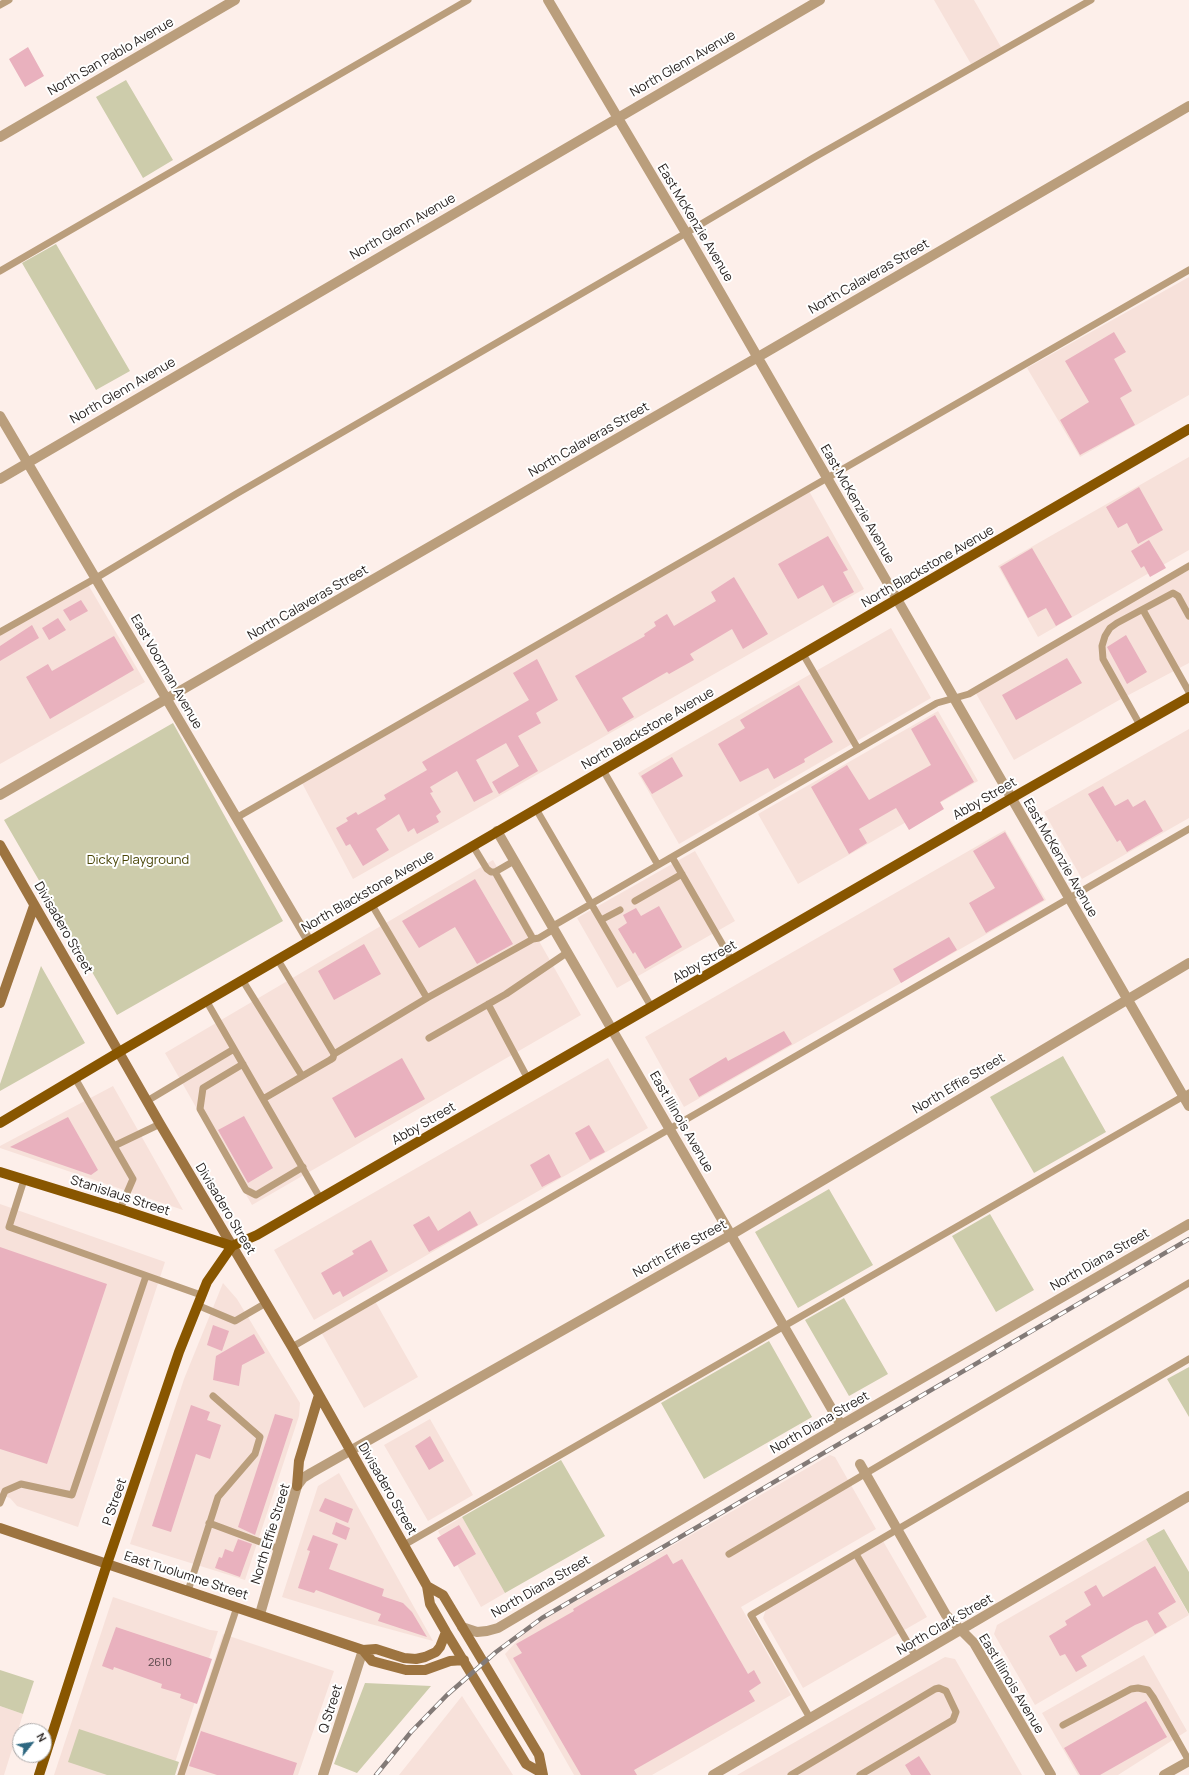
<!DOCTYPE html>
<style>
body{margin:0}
#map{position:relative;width:1189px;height:1775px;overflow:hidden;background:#fdefea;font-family:Manrope,sans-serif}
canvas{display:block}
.north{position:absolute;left:12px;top:1723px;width:40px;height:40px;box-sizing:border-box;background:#fff;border:1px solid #a9a7a7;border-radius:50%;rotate:60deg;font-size:11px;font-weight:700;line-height:16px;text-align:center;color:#292422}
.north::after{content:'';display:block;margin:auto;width:14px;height:18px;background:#2e6881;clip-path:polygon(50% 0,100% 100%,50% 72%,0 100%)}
</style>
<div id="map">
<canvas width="1189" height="1775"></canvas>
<div class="north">N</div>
</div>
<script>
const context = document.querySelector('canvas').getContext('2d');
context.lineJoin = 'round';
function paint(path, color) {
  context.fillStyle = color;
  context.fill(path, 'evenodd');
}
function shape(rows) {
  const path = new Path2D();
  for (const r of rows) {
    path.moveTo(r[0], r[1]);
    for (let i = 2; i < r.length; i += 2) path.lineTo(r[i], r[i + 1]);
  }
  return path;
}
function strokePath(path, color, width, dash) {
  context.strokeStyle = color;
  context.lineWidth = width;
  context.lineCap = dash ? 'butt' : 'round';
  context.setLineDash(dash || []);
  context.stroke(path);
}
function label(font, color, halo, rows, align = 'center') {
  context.font = font + ' Manrope,sans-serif';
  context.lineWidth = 4;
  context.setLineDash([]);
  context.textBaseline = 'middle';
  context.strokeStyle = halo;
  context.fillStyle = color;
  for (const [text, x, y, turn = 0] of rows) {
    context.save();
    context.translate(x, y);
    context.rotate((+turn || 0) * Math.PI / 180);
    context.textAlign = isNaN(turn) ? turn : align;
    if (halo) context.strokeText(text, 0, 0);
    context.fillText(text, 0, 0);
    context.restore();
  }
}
const built = shape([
 [934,0,974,0,1001,47,971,64],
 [1189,277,1189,395,1080,457,1027,368],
 [1189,457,1189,550,1038,637,998,566],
 [809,491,864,589,353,879,302,783],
 [1189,570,1189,663,1121,699,1014,760,974,690,1081,629],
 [86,581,145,682,0,764,0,631],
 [891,628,931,698,679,844,638,773],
 [938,711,978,781,798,884,758,814],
 [1189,729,1189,818,1082,879,1044,812],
 [1005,830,1046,900,684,1107,645,1037],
 [695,851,735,921,617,988,577,918],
 [493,860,581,1015,252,1205,165,1053],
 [608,1058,648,1128,314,1320,274,1250],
 [113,1086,183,1210,0,1148,0,1146],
 [0,1204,165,1262,78,1527,17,1506,10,1498,0,1495],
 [223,1283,237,1299,300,1403,299,1416,245,1580,130,1544,184,1379],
 [375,1301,418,1377,364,1408,321,1332],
 [430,1419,473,1495,428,1521,384,1445],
 [830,1455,835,1457,876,1529,741,1607,791,1695,652,1775,574,1775,505,1654,529,1628],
 [339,1473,433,1641,367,1623,282,1597,318,1486],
 [462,1517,505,1593,481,1607,438,1531],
 [1146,1539,1189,1615,1035,1705,994,1634,997,1625],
 [883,1541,927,1617,803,1688,763,1618,766,1609],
 [113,1597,210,1630,218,1631,171,1775,54,1775],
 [223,1634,334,1671,298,1775,177,1775],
 [1144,1655,1187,1731,1118,1775,1078,1775,1042,1713],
 [945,1657,955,1659,1022,1775,737,1775],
 [462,1696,513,1775,399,1775],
 [0,1706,23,1714,4,1775,0,1775]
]);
const green = shape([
 [126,80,173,160,143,178,96,97],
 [56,244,130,371,96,390,22,263],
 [173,723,283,921,117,1015,4,820],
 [41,966,85,1043,0,1091,0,1084],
 [1063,1056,1106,1132,1034,1173,990,1097],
 [829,1189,873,1265,798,1308,755,1232],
 [990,1214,1034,1290,996,1312,952,1236],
 [844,1298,888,1374,849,1396,805,1320],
 [769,1341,812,1417,704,1479,661,1403],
 [1189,1367,1189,1417,1167,1379],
 [561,1460,605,1536,505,1593,462,1517],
 [1164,1529,1189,1572,1189,1614,1146,1539],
 [0,1670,34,1681,23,1714,0,1706],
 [365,1683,431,1686,357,1773,334,1764],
 [79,1729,179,1762,175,1775,107,1775,68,1762]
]);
const building = shape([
 [28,47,44,76,25,87,9,59],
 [1114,332,1126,352,1114,359,1132,391,1120,398,1135,425,1080,455,1060,420,1089,402,1065,361],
 [1139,487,1163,530,1138,544,1127,523,1118,528,1106,507],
 [828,536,848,570,843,572,854,592,833,603,823,585,798,599,778,564],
 [1149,540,1166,568,1150,577,1144,566,1141,568,1131,551],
 [1032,548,1072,617,1056,626,1046,608,1028,618,1000,567],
 [734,577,768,634,743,649,732,629,690,654,694,660,669,674,667,672,622,698,634,717,608,732,575,676,645,636,644,634,656,626,654,622,667,614,674,626,716,601,711,592],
 [81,600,88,611,70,621,63,610],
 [58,618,66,630,49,640,42,628],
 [32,625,39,638,0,661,0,646],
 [1126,635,1147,672,1127,684,1107,647],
 [114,636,134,670,50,719,26,677,48,664,52,671],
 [1067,658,1082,683,1016,720,1002,695],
 [537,659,558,700,536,713,541,723,518,736,538,771,499,794,492,782,519,766,506,743,476,760,493,792,474,802,457,771,430,787,433,792,430,793,441,812,436,816,439,822,417,834,414,828,408,832,399,814,376,829,389,850,363,866,350,844,346,846,336,828,348,821,346,818,356,812,358,815,386,799,384,795,427,770,422,762,529,700,513,673],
 [799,685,833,742,804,759,805,762,774,779,768,768,740,782,718,744,745,728,740,720],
 [935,715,974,782,940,802,944,809,909,830,896,808,859,829,867,843,849,854,811,787,847,765,869,800,931,765,911,729],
 [672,757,683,776,652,794,641,776],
 [1103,786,1115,806,1128,799,1133,807,1145,800,1163,831,1127,852,1120,840,1117,842,1088,794],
 [1005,832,1044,900,986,933,969,903,995,888,973,851],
 [475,879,513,944,477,964,455,927,419,948,402,921],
 [659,906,682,947,645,969,635,952,633,954,618,929,627,923,623,915,636,908,641,916],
 [949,937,957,950,901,983,893,969],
 [364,944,381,974,334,1000,318,971],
 [784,1031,792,1044,699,1097,689,1079,726,1057,728,1061],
 [402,1058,425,1099,355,1138,332,1098],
 [244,1116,273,1168,248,1183,218,1130],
 [68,1117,98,1170,91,1175,10,1147],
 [589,1125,605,1152,590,1160,575,1133],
 [549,1154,561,1177,542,1187,530,1165],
 [470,1211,478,1225,429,1252,413,1225,429,1216,438,1231],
 [371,1240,388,1271,343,1297,340,1291,333,1295,321,1273,354,1254,352,1251],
 [0,1247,107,1284,47,1464,0,1449],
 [213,1325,229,1331,222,1351,207,1345],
 [254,1334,265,1353,242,1365,239,1386,213,1380,216,1356],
 [191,1405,210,1412,207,1420,221,1425,210,1459,196,1454,171,1532,152,1526],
 [275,1414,293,1419,255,1535,238,1527],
 [430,1436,444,1461,429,1470,415,1446],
 [325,1498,353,1509,348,1523,319,1511],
 [336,1522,350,1528,346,1540,332,1534],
 [459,1525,476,1554,454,1567,437,1538],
 [313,1535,338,1544,329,1569,384,1589,382,1596,403,1603,412,1612,427,1637,378,1621,381,1614,316,1590,314,1593,298,1588,310,1551,307,1550],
 [238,1539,252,1544,240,1577,215,1568,219,1557,222,1558,225,1549,233,1552],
 [667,1554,673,1564,682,1559,748,1674,754,1670,761,1683,749,1691,755,1701,634,1770,637,1775,581,1775,513,1658,522,1653,516,1644,574,1611,573,1609],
 [1155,1566,1176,1602,1158,1613,1167,1627,1155,1634,1147,1620,1135,1625,1081,1656,1087,1666,1076,1672,1065,1654,1060,1656,1049,1636,1067,1625,1065,1621,1091,1605,1084,1592,1096,1585,1103,1597],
 [116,1627,212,1659,197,1704,180,1698,181,1694,161,1688,162,1684,114,1667,113,1670,102,1666],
 [1146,1701,1167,1737,1100,1775,1080,1775,1064,1748],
 [201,1731,297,1763,293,1775,217,1775,189,1766],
 [919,1756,931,1775,911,1775,905,1765]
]);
const lane = shape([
 [0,5,9,0],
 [0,271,468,0],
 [1143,610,1189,692],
 [0,632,96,578,236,494,686,233,813,158,1091,0],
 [803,654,858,749],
 [1140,725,1103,659,1102,646,1105,636,1110,628,1117,623,1173,593,1178,596,1189,616],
 [603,770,658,865],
 [536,809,652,1008],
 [236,818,1189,270],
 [473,846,487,869,491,872,495,872,533,939],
 [672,857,732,961],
 [495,872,514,861],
 [635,901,682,874],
 [372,905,427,998],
 [601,920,620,910],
 [553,926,937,703,969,694,1189,566],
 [243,981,302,1076],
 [207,1002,320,1198],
 [488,1004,528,1079],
 [429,1038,506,994,568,952],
 [334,1054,427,998,533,939,539,938,554,929],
 [243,1064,203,1088,200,1109,246,1190,256,1195,303,1167],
 [75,1078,114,1146,160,1124],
 [263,1099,330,1060,333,1058,334,1054,278,960],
 [147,1101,234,1049],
 [114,1146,133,1179,120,1209],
 [24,1180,9,1227,201,1295],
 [197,1305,235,1321,266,1303],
 [292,1347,1189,829],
 [0,1503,5,1491,21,1484,72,1495,146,1276],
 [209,1523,279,1549],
 [404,1545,1189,1093],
 [729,1554,1189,1283],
 [856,1554,916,1657],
 [188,1591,218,1497,255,1454,260,1437,213,1396],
 [810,1718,751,1615,1189,1359],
 [1063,1725,1131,1689,1138,1688,1148,1690,1153,1697,1189,1761],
 [181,1775,237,1607],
 [791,1775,935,1689,939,1688,946,1691,956,1712,953,1720,860,1775]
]);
const street = shape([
 [548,0,686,233,1189,1106],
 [0,137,235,0],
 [0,416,309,941],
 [0,479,820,0],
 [0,795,758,357,1189,106],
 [497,831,841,1425],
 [860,1464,946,1615,974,1643,1051,1775],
 [260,1614,297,1486,303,1478,311,1473,731,1235,1189,963],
 [462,1627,477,1632,487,1631,498,1628,841,1425,1189,1224],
 [323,1775,363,1650],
 [713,1775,1189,1496],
 [1164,1775,1189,1761]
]);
const secondary = shape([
 [0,845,160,1124,292,1347,427,1586,430,1604,446,1632,526,1764,542,1773],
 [0,1003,34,906],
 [297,1486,299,1461,319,1395],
 [0,1528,363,1650,376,1649,404,1658,416,1659,425,1657,436,1652,440,1647,446,1632],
 [427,1586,443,1595,539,1755,543,1775],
 [363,1650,372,1661,406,1670,425,1670,450,1661,464,1660]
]);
const primary = shape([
 [0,1123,119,1052,1189,429],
 [0,1172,120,1209,232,1246],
 [39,1775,107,1564,179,1352,207,1282,232,1246,257,1235,1024,791,1189,697]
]);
const rail = shape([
 [376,1775,411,1732,447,1695,496,1652,542,1618,1189,1239]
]);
const numberNames = [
 ["2610",160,1663]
];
const streetNames = [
 ["North San Pablo Avenue",111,57,-30],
 ["North Glenn Avenue",683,64,-30],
 ["East McKenzie Avenue",695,223,59],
 ["North Glenn Avenue",403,227,-30],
 ["North Calaveras Street",869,277,-30],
 ["North Glenn Avenue",123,391,-30],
 ["North Calaveras Street",589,440,-30],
 ["East McKenzie Avenue",857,504,60],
 ["North Blackstone Avenue",928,567,-30],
 ["North Calaveras Street",308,603,-30],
 ["East Voorman Avenue",166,672,60],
 ["North Blackstone Avenue",648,729,-30],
 ["Abby Street",985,799,-30],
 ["East McKenzie Avenue",1060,858,60],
 ["North Blackstone Avenue",368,892,-30],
 ["Divisadero Street",63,928,60],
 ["Abby Street",705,962,-30],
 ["North Effie Street",959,1084,-31],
 ["East Illinois Avenue",681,1122,60],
 ["Abby Street",424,1124,-30],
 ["Stanislaus Street",120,1196,18],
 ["Divisadero Street",225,1209,59],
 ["North Effie Street",680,1249,-29],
 ["North Diana Street",1100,1260,-30],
 ["North Diana Street",820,1423,-30],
 ["Divisadero Street",387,1489,60],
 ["P Street",115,1502,-71],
 ["North Effie Street",271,1534,-73],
 ["East Tuolumne Street",186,1576,18],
 ["North Diana Street",541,1587,-30],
 ["North Clark Street",945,1625,-30],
 ["East Illinois Avenue",1011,1684,59],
 ["Q Street",331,1709,-72]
];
const parkNames = [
 ["Dicky Playground",138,860]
];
paint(built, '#f7e1da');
paint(green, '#cdccab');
paint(building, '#e9b1be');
strokePath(lane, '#ba9e7c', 7);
strokePath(street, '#ba9e7c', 10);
strokePath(secondary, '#9d7440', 10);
strokePath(primary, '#885600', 10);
strokePath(rail, '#837a77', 4.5);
strokePath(rail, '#fff', 3, [9]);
label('11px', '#594749', null, numberNames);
label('13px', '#292422', '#fff', streetNames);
label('13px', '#494506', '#fff', parkNames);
</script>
